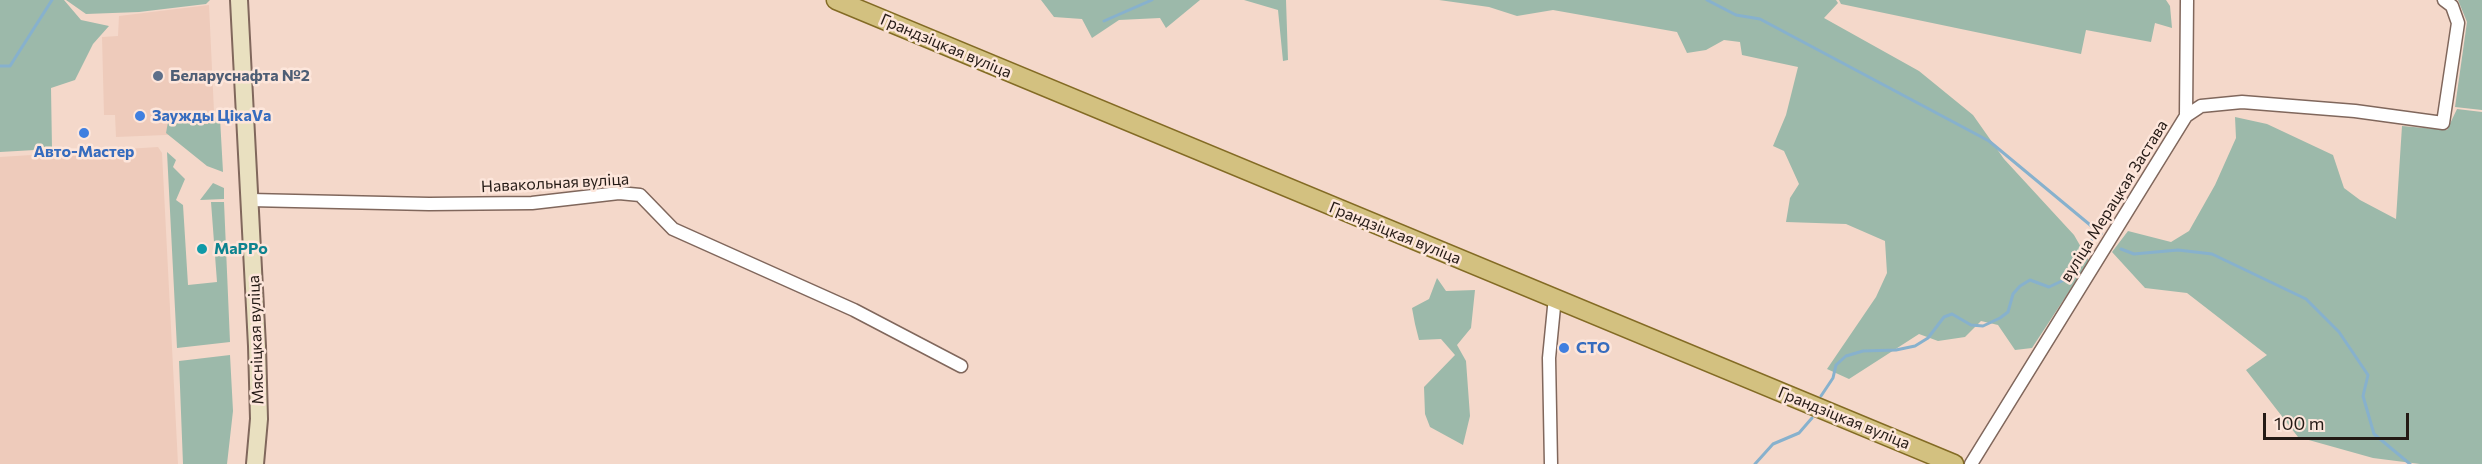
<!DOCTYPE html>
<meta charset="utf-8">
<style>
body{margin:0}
#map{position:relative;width:2482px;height:464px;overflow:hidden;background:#f4d8ca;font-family:Commissioner,sans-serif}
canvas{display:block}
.scale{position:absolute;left:2263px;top:413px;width:146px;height:27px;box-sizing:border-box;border:3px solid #241a15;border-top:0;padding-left:8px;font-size:18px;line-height:21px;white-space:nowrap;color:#241a15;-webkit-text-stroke:4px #fde6db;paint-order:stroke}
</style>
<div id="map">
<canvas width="2482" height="464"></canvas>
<div class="scale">100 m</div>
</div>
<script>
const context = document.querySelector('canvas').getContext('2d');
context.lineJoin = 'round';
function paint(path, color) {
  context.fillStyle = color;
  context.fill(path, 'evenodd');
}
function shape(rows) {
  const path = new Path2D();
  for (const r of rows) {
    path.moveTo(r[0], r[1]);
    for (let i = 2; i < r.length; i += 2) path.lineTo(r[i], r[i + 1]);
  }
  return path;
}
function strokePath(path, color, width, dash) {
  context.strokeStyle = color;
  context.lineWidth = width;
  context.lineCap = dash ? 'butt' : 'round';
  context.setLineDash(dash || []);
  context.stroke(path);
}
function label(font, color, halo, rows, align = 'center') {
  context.font = font + ' Commissioner,sans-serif';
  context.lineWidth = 5;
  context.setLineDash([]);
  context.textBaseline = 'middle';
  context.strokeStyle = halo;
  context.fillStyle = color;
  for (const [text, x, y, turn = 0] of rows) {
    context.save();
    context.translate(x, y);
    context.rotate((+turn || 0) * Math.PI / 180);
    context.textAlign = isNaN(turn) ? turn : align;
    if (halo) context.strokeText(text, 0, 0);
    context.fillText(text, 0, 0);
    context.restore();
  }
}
const built = shape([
 [209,5,215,133,116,137,115,115,104,115,102,37,118,36,119,16],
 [158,147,162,153,178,464,0,464,0,157]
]);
const green = shape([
 [0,0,64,0,81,20,109,26,93,44,75,80,51,88,52,149,0,152],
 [66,0,210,0,206,4,139,12,86,14],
 [1041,0,1200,0,1166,28,1160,18,1119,20,1092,38,1082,19,1054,17],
 [1244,0,1286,0,1288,60,1283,61,1278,10],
 [1439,0,1836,0,1838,3,1824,18,1919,71,1973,115,2004,159,2074,235,2089,261,2032,348,2015,350,1998,325,1981,321,1965,337,1938,341,1919,334,1849,379,1827,369,1876,297,1887,273,1885,241,1846,224,1786,222,1790,198,1799,184,1784,151,1773,146,1786,115,1798,67,1742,55,1740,42,1724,40,1706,50,1687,53,1677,32,1553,10,1517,16,1489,7],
 [1839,0,2166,0,2170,6,2172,28,2155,23,2151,42,2086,30,2081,54,1841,4],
 [2458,0,2482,0,2482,110,2455,107,2467,22],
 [2457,109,2482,112,2482,464,2420,464,2373,458,2298,437,2246,370,2267,355,2187,293,2145,288,2112,252,2128,231,2171,242,2189,231,2215,185,2236,138,2235,117,2267,124,2333,155,2344,188,2360,200,2396,219,2402,126,2447,130],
 [208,115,220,118,223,172,207,166,166,133,168,122,208,124],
 [167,152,176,160,173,167,185,179,176,200,183,205,188,285,217,282,211,202,224,202,230,342,177,348],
 [213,183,224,188,224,199,200,200],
 [1437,278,1446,291,1475,290,1471,328,1457,345,1466,361,1470,416,1463,445,1430,427,1425,414,1424,387,1455,355,1441,339,1419,340,1415,324,1412,308,1429,299],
 [230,355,233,411,227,464,183,464,179,361]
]);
const stream = shape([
 [1707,0,1736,15,1760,19,1989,141,2101,234,2094,235,2084,258,2064,280,2049,287,2030,280,2020,286,2013,294,2008,312,2000,318,1983,326,1971,325,1952,314,1944,317,1928,338,1915,346,1896,350,1863,351,1846,356,1836,365,1833,378,1821,396],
 [1104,21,1152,0],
 [0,66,10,66,52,0],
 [2121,249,2134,254,2178,250,2212,254,2306,299,2339,332,2368,375,2363,396,2374,434,2410,464],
 [1755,464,1773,444,1799,433,1812,418]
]);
const minor = shape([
 [2186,116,2187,0],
 [250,200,429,204,532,203,619,193,640,195,673,229,854,310,961,366],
 [1551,464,1549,358,1554,307,1557,299],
 [1971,464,2186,116,2201,106,2242,102,2355,111,2443,123,2458,23,2452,6,2444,0]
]);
const secondary = shape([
 [239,0,257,346,259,419,255,464]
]);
const primary = shape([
 [836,0,1954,464]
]);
const markers = [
 [158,76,6,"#5c6f8a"],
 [140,116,6,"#3f7fe0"],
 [84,133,6,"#3f7fe0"],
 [202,249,6,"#0f9aa8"],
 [1564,348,6,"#3f7fe0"]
];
const streetNames = [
 ["Грандзіцкая вуліца",946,46,23],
 ["Навакольная вуліца",555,183,-3],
 ["вуліца Мерацкая Застава",2114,201,-58],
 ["Грандзіцкая вуліца",1395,233,22],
 ["Мясніцкая вуліца",256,340,-92],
 ["Грандзіцкая вуліца",1844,418,22]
];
const serviceNames = [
 ["Беларуснафта №2",170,76]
];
const shopNames = [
 ["Заужды ЦікаVа",152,116],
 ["Авто-Мастер",84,152,"center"],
 ["СТО",1576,348]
];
const cultureNames = [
 ["МаРРо",214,249]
];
paint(built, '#eecbbb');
paint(green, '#9cb9aa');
strokePath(stream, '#87b1cd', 3);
strokePath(minor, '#80675c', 15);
strokePath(secondary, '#80675c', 20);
strokePath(primary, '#836b24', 21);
strokePath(minor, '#fff', 12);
strokePath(secondary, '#e9e0c0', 16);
strokePath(primary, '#d3c180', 18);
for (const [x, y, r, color] of markers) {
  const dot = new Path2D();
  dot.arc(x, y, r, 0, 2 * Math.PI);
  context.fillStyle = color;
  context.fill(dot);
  strokePath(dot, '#fde6db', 2);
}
label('16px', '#241a15', '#fde6db', streetNames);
label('bold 16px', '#4e5e75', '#fde6db', serviceNames, 'left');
label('bold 16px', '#366cbe', '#fde6db', shopNames, 'left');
label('bold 16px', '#0d838f', '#fde6db', cultureNames, 'left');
</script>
